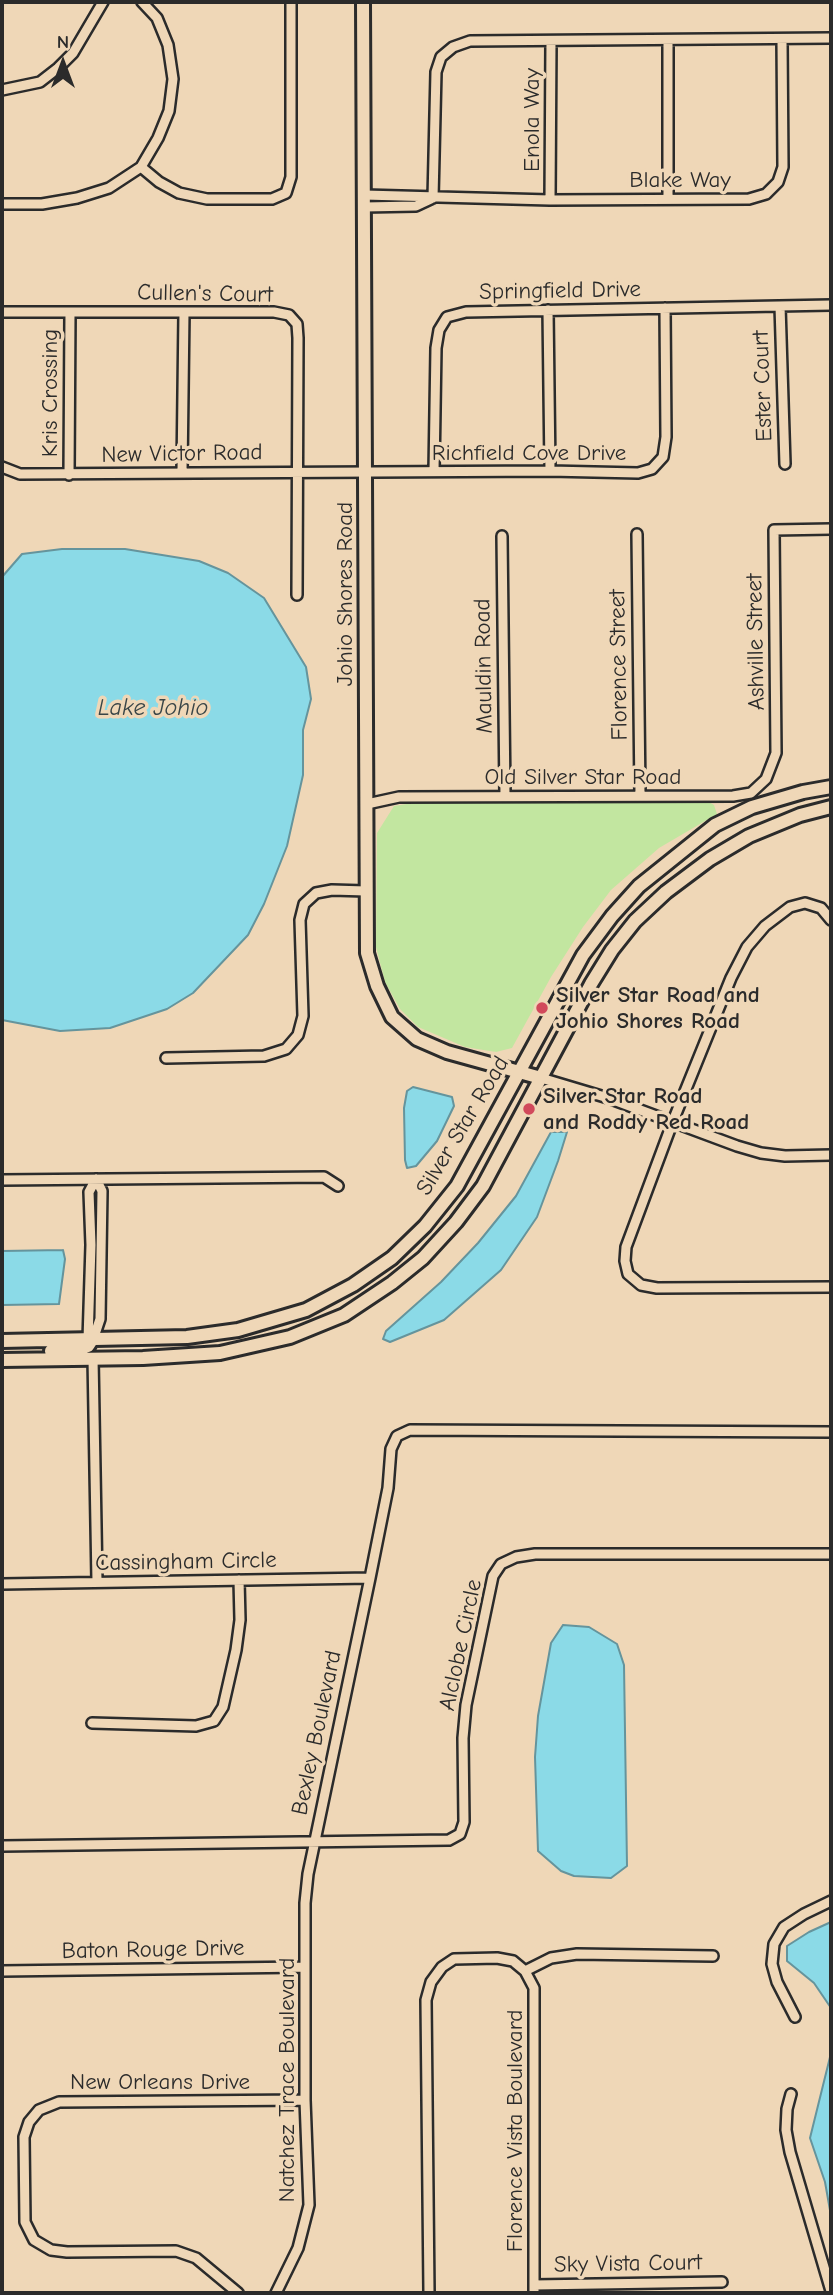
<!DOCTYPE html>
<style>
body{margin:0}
#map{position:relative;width:833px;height:2295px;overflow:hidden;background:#efd7b7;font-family:"Comic Neue",sans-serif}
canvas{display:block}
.frame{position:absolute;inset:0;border:4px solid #2b2b2b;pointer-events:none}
.north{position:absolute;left:28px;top:28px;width:70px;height:70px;-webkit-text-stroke:5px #efd7b7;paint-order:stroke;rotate:0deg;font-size:19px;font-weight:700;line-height:28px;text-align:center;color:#2b2b2b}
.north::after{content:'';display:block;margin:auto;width:24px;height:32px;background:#2b2b2b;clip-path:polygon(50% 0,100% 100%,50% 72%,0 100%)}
</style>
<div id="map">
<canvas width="833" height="2295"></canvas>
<div class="frame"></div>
<div class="north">N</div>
</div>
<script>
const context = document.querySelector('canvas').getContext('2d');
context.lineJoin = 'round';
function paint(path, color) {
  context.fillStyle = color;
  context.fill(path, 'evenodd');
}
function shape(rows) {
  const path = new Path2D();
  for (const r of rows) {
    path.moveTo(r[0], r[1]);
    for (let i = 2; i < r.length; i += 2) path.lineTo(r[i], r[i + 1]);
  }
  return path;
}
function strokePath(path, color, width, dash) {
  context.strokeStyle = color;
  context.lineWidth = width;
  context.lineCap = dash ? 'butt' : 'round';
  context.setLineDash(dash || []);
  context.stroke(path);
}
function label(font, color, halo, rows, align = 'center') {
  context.font = font + ' "Comic Neue",sans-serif';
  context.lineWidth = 7;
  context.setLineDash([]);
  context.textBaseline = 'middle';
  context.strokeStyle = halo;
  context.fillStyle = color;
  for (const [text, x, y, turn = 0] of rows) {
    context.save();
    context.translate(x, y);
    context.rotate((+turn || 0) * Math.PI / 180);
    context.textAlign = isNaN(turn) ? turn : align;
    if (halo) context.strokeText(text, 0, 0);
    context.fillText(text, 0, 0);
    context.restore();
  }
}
const green = shape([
 [704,799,714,805,717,814,659,848,611,890,583,927,551,977,512,1048,496,1052,465,1047,418,1027,400,1009,385,982,376,947,377,833,394,806,413,803,618,803]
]);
const water = shape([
 [62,549,125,549,199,561,228,573,264,598,306,667,311,699,303,730,303,775,287,846,264,904,248,935,193,993,167,1009,110,1028,60,1031,2,1020,2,577,22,554,62,549],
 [413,1087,452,1097,454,1106,437,1141,416,1166,407,1168,405,1160,404,1108,407,1091,413,1087],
 [551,1132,567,1132,558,1161,537,1217,501,1270,444,1320,390,1342,383,1339,386,1331,441,1282,478,1243,516,1196,551,1132],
 [63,1250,65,1259,59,1304,2,1305,2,1251,63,1250],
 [563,1625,589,1627,617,1644,624,1665,627,1866,611,1878,574,1876,561,1871,538,1851,535,1757,538,1716,551,1643,563,1625],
 [831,1922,831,2008,814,1983,787,1961,787,1946,809,1932,831,1922],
 [831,2053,831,2216,825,2182,810,2138,831,2053]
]);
const street = shape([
 [668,40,668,199],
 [2,90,40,82,58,68,73,53,103,2],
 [141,167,159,182,179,193,207,199,272,199,286,193,291,177,291,2],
 [364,195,550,200,749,199,766,194,778,182,783,167,782,40],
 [433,198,436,72,441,57,453,47,470,41,831,38],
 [550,200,551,41],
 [2,204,42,204,77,198,109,188,141,167,158,138,169,111,173,79,168,45,157,18,142,2],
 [364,207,416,206,431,199],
 [780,306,785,464],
 [548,310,550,471],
 [2,312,274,312,289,315,297,324,298,338,297,595],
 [2,467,20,474,550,471,638,473,652,469,663,457,666,437,665,308],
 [434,471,436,348,439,330,447,317,466,312,831,305],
 [182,472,184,312],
 [69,475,70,312],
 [637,534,640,795],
 [502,536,505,796],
 [367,804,399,797,733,796,751,793,766,779,776,753,774,530,831,529],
 [831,920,821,908,805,903,790,907,765,926,747,947,731,978,673,1121,626,1247,625,1261,628,1274,641,1285,657,1288,831,1287],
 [166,1058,264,1056,286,1049,298,1035,303,1016,300,920,304,904,316,893,332,890,366,891],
 [541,1078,608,1098,737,1146,761,1153,785,1156,831,1155],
 [2,1180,324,1177,338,1186],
 [88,1340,91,1245,89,1192,96,1179],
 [93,1340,100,1319,102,1191,96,1179],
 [93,1358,97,1582],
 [2,1584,370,1578],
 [92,1723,196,1726,214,1721,223,1707,236,1650,240,1620,239,1580],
 [2,1846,449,1840,460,1834,464,1822,463,1738,466,1705,493,1576,501,1564,516,1557,535,1554,831,1554],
 [2,1971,305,1967],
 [525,1971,551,1958,577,1954,713,1956],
 [795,2017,777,1982,772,1964,774,1944,784,1927,804,1914,831,1901],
 [791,2094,787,2109,786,2130,790,2152,831,2291],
 [534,2285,722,2282],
 [238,2293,196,2258,176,2251,67,2252,51,2250,34,2240,25,2222,24,2137,29,2122,39,2110,59,2102,305,2100],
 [276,2293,298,2248,309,2205,305,2100,305,1903,308,1874,370,1578,388,1488,391,1449,397,1436,410,1430,831,1432],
 [429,2293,426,2000,431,1982,442,1967,454,1959,497,1958,513,1961,525,1971,534,1988,534,2293]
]);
const secondary = shape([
 [363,2,367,953,377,986,392,1017,417,1039,447,1052,541,1078],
 [2,1341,187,1337,238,1330,306,1310,353,1285,392,1258,425,1226,457,1186,583,955,612,916,639,886,715,825,752,807,803,792,831,787],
 [51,1351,80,1349,88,1346,92,1340],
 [2,1360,143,1358,220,1353,290,1337,344,1315,392,1283,423,1258,456,1222,483,1186,591,984,612,950,635,921,666,892,710,859,749,836,800,815,831,807]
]);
const markers = [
 [542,1008,7,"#d1495b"],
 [529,1109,7,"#d1495b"]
];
const streetNames = [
 ["Enola Way",532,120,-90],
 ["Blake Way",680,180],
 ["Springfield Drive",560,291,-1],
 ["Cullen's Court",205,294,1],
 ["Ester Court",763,386,-92],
 ["Kris Crossing",50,393,-90],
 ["Richfield Cove Drive",529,453],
 ["New Victor Road",182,454,-1],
 ["Johio Shores Road",345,594,-90],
 ["Ashville Street",756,642,-91],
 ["Florence Street",619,665,-91],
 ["Mauldin Road",484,666,-91],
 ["Old Silver Star Road",583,777],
 ["Silver Star Road",463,1126,-59],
 ["Cassingham Circle",186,1562,-1],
 ["Alclobe Circle",461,1645,-78],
 ["Bexley Boulevard",317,1733,-78],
 ["Baton Rouge Drive",153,1950,-1],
 ["Natchez Trace Boulevard",287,2080,-90],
 ["New Orleans Drive",160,2082],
 ["Florence Vista Boulevard",515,2131,-90],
 ["Sky Vista Court",628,2264,-1]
];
const poiNames = [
 ["Silver Star Road and",556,995],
 ["Johio Shores Road",556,1021],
 ["Silver Star Road",543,1096],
 ["and Roddy Red Road",543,1122]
];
const waterNames = [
 ["Lake Johio",153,708]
];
paint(green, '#c2e6a0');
paint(water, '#8bdae7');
strokePath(water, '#65949c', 2);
strokePath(street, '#2b2b2b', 14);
strokePath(secondary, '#2b2b2b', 18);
strokePath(street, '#efd7b7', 9);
strokePath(secondary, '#efd7b7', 12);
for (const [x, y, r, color] of markers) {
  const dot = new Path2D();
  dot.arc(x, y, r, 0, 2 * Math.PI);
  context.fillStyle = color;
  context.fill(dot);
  strokePath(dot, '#efd7b7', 2.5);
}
label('23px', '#2b2b2b', '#efd7b7', streetNames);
label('bold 23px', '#2b2b2b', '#efd7b7', poiNames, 'left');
label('italic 24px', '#394547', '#efd7b7', waterNames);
</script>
